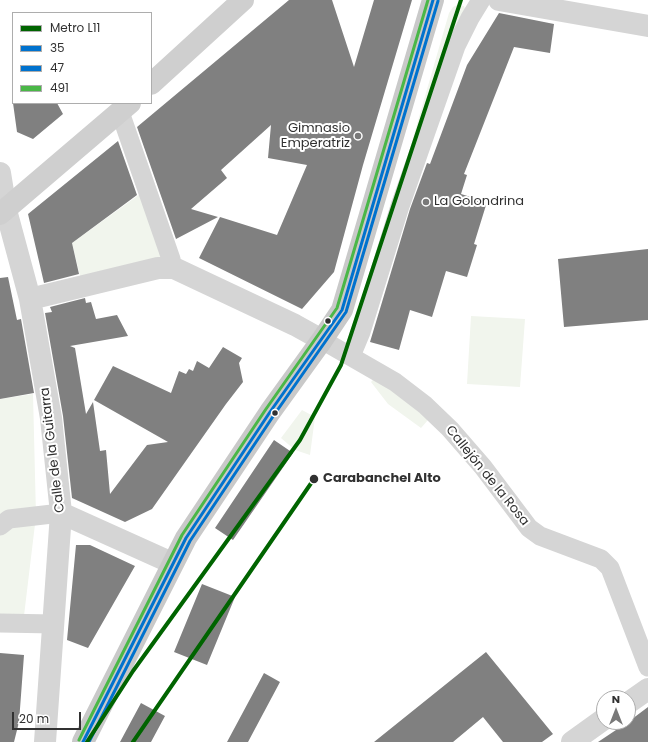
<!DOCTYPE html>
<meta charset="utf-8">
<style>
body{margin:0}
#map{position:relative;width:648px;height:742px;overflow:hidden;background:#fff;font-family:Poppins,sans-serif}
canvas{display:block}
.legend{position:absolute;left:12px;top:12px;width:140px;height:92px;box-sizing:border-box;background:#fff;border:1px solid #adadad;margin:0;padding:5px 7px;list-style:none;font-size:12px;color:#313131}
.legend li{display:flex;align-items:center;gap:8px;height:20px}
.legend b{width:20px;border:1px solid #adadad}
.north{position:absolute;left:596px;top:690px;width:40px;height:40px;box-sizing:border-box;background:#fff;border:1px solid #adadad;border-radius:50%;rotate:0deg;font-size:11px;font-weight:700;line-height:16px;text-align:center;color:#313131}
.north::after{content:'';display:block;margin:auto;width:14px;height:18px;background:#797979;clip-path:polygon(50% 0,100% 100%,50% 72%,0 100%)}
.scale{position:absolute;left:12px;top:712px;width:69px;height:18px;box-sizing:border-box;border:2px solid #313131;border-top:0;padding-left:5px;font-size:12px;line-height:14px;white-space:nowrap;color:#313131;-webkit-text-stroke:3px #fff;paint-order:stroke}
</style>
<div id="map">
<canvas width="648" height="742"></canvas>
<ul class="legend">
<li><b style="height:5px;background:#006400"></b>Metro L11</li>
<li><b style="height:5px;background:#0072ce"></b>35</li>
<li><b style="height:5px;background:#0072ce"></b>47</li>
<li><b style="height:5px;background:#4ab747"></b>491</li>
</ul>
<div class="north">N</div>
<div class="scale">20 m</div>
</div>
<script>
const ctx = document.querySelector('canvas').getContext('2d');
ctx.lineJoin = 'round';
function fillPath(path, color) { ctx.fillStyle = color; ctx.fill(path, 'evenodd'); }
function stroke(path, color, width, dash) { ctx.strokeStyle = color; ctx.lineWidth = width; ctx.lineCap = dash ? 'butt' : 'round'; ctx.setLineDash(dash || []); ctx.stroke(path); }
function write(font, color, halo, rows, align = 'center') {
  ctx.font = font + ' Poppins,sans-serif'; ctx.lineWidth = 4; ctx.setLineDash([]); ctx.textBaseline = 'middle'; ctx.strokeStyle = halo; ctx.fillStyle = color; for (const [text, x, y, turn = 0] of rows) {
    ctx.save(); ctx.translate(x, y); ctx.rotate((+turn || 0) * Math.PI / 180); ctx.textAlign = isNaN(turn) ? turn : align; if (halo) ctx.strokeText(text, 0, 0); ctx.fillText(text, 0, 0); ctx.restore();
  }
}
const green = new Path2D(`
 M457,5L464,6L465,9L398,190L449,13L453,7Z
 M147,189L171,259L81,280L72,243Z
 M471,316L525,319L520,387L467,384Z
 M378,374L428,420L421,428L388,404L371,382Z
 M33,394L36,516L23,624L0,623V399Z
 M302,410L315,417L310,455L295,450L281,438Z`);
const building = new Path2D(`
 M289,0H332L354,67L374,0H412L363,165L334,272L302,309L199,258L220,217L277,235L307,165L268,158L271,125L221,170L227,178L191,209L218,217L176,239L137,127Z
 M499,13L554,24L550,53L514,47L464,174L467,175L461,194L487,202L474,244L477,245L467,277L446,271L432,317L410,310L399,350L370,342L410,209L427,163L430,164L467,65Z
 M13,103H57L63,114L33,139L17,132Z
 M118,141L137,195L72,243L79,274L44,283L28,214Z
 M648,249V320L564,327L558,259Z
 M8,277L17,320L21,319L34,393L0,399V278Z
 M85,298L86,303L91,302L96,319L117,315L128,336L70,346L75,348L86,414L93,402L100,451L106,450L110,494L147,445L168,442L94,400L113,366L171,393L179,371L186,374L189,369L193,371L197,361L209,368L223,347L242,358L239,363L243,382L226,404L152,509L125,522L72,498L63,416L45,313L52,312L50,307Z
 M274,440L293,453L233,540L215,528Z
 M76,545H90L135,566L88,648L67,640Z
 M202,584L235,597L207,665L174,652Z
 M486,652L553,734L542,742H503L483,717L453,742H374Z
 M0,653L24,655L19,722L14,742H0Z
 M264,673L280,682L248,742H227Z
 M141,703L165,716L151,742H120Z
 M648,707V742H598L628,722Z`);
const pedestrian = new Path2D(`
 M120,112L171,259
 M322,340L395,382L425,405L450,429L483,467L529,528L540,536L601,559L610,568L648,667
 M351,356L361,332L400,206L456,46L470,18L481,0
 M0,526L9,519L61,513
 M0,623L54,624`);
const minor = new Path2D(`
 M499,0L648,26
 M0,173L6,210L30,299L51,418L61,513L45,742
 M30,299L158,268H174L295,325L322,340
 M61,513L172,563
 M628,703L648,689
 M572,742L604,719`);
const secondary = new Path2D(`
 M151,84L243,0
 M0,214L130,103`);
const primary = new Path2D(`
 M83,742L186,538L270,412L322,340L342,310L433,0`);
const bus1 = new Path2D(`
 M83,742L186,538L270,412L342,310L433,0`);
const bus2 = new Path2D(`
 M89,742L190,541L274,415L346,312L438,1`);
const bus3 = new Path2D(`
 M79,740L182,535L266,409L337,308L428,0`);
const metro1 = new Path2D(`
 M87,742L133,671L300,440L341,365L461,0
 M133,742L314,479`);
const markers = [
 [358,136,4,"#797979"],
 [426,202,4,"#797979"],
 [328,321,3.5,"#313131"],
 [275,413,3.5,"#313131"],
 [314,479,5,"#313131"]
];
const poiNames = [
 ["Gimnasio",350,129],
 ["Emperatriz",350,144],
 ["La Golondrina",434,202,"left"]
];
const streetNames = [
 ["Calle de la Guitarra",53,450,-97],
 ["Callejón de la Rosa",487,476,51]
];
const stopNames = [
 ["Carabanchel Alto",323,479]
];
fillPath(green, '#f1f5ed');
fillPath(building, '#808080');
stroke(pedestrian, '#d5d5d5', 19);
stroke(minor, '#d5d5d5', 22);
stroke(secondary, '#cfcfcf', 22);
stroke(primary, '#c9c9c9', 22);
stroke(bus1, '#0072ce', 3);
stroke(bus2, '#0072ce', 3);
stroke(bus3, '#4ab747', 3);
stroke(metro1, '#006400', 4);
for (const [x, y, r, color] of markers) { const dot = new Path2D(); dot.arc(x, y, r, 0, 2 * Math.PI); ctx.fillStyle = color; ctx.fill(dot); stroke(dot, '#fff', 1.5); }
write('13px', '#313131', '#fff', poiNames, 'right');
write('13px', '#313131', '#fff', streetNames);
write('bold 13px', '#313131', '#fff', stopNames, 'left');
</script>
